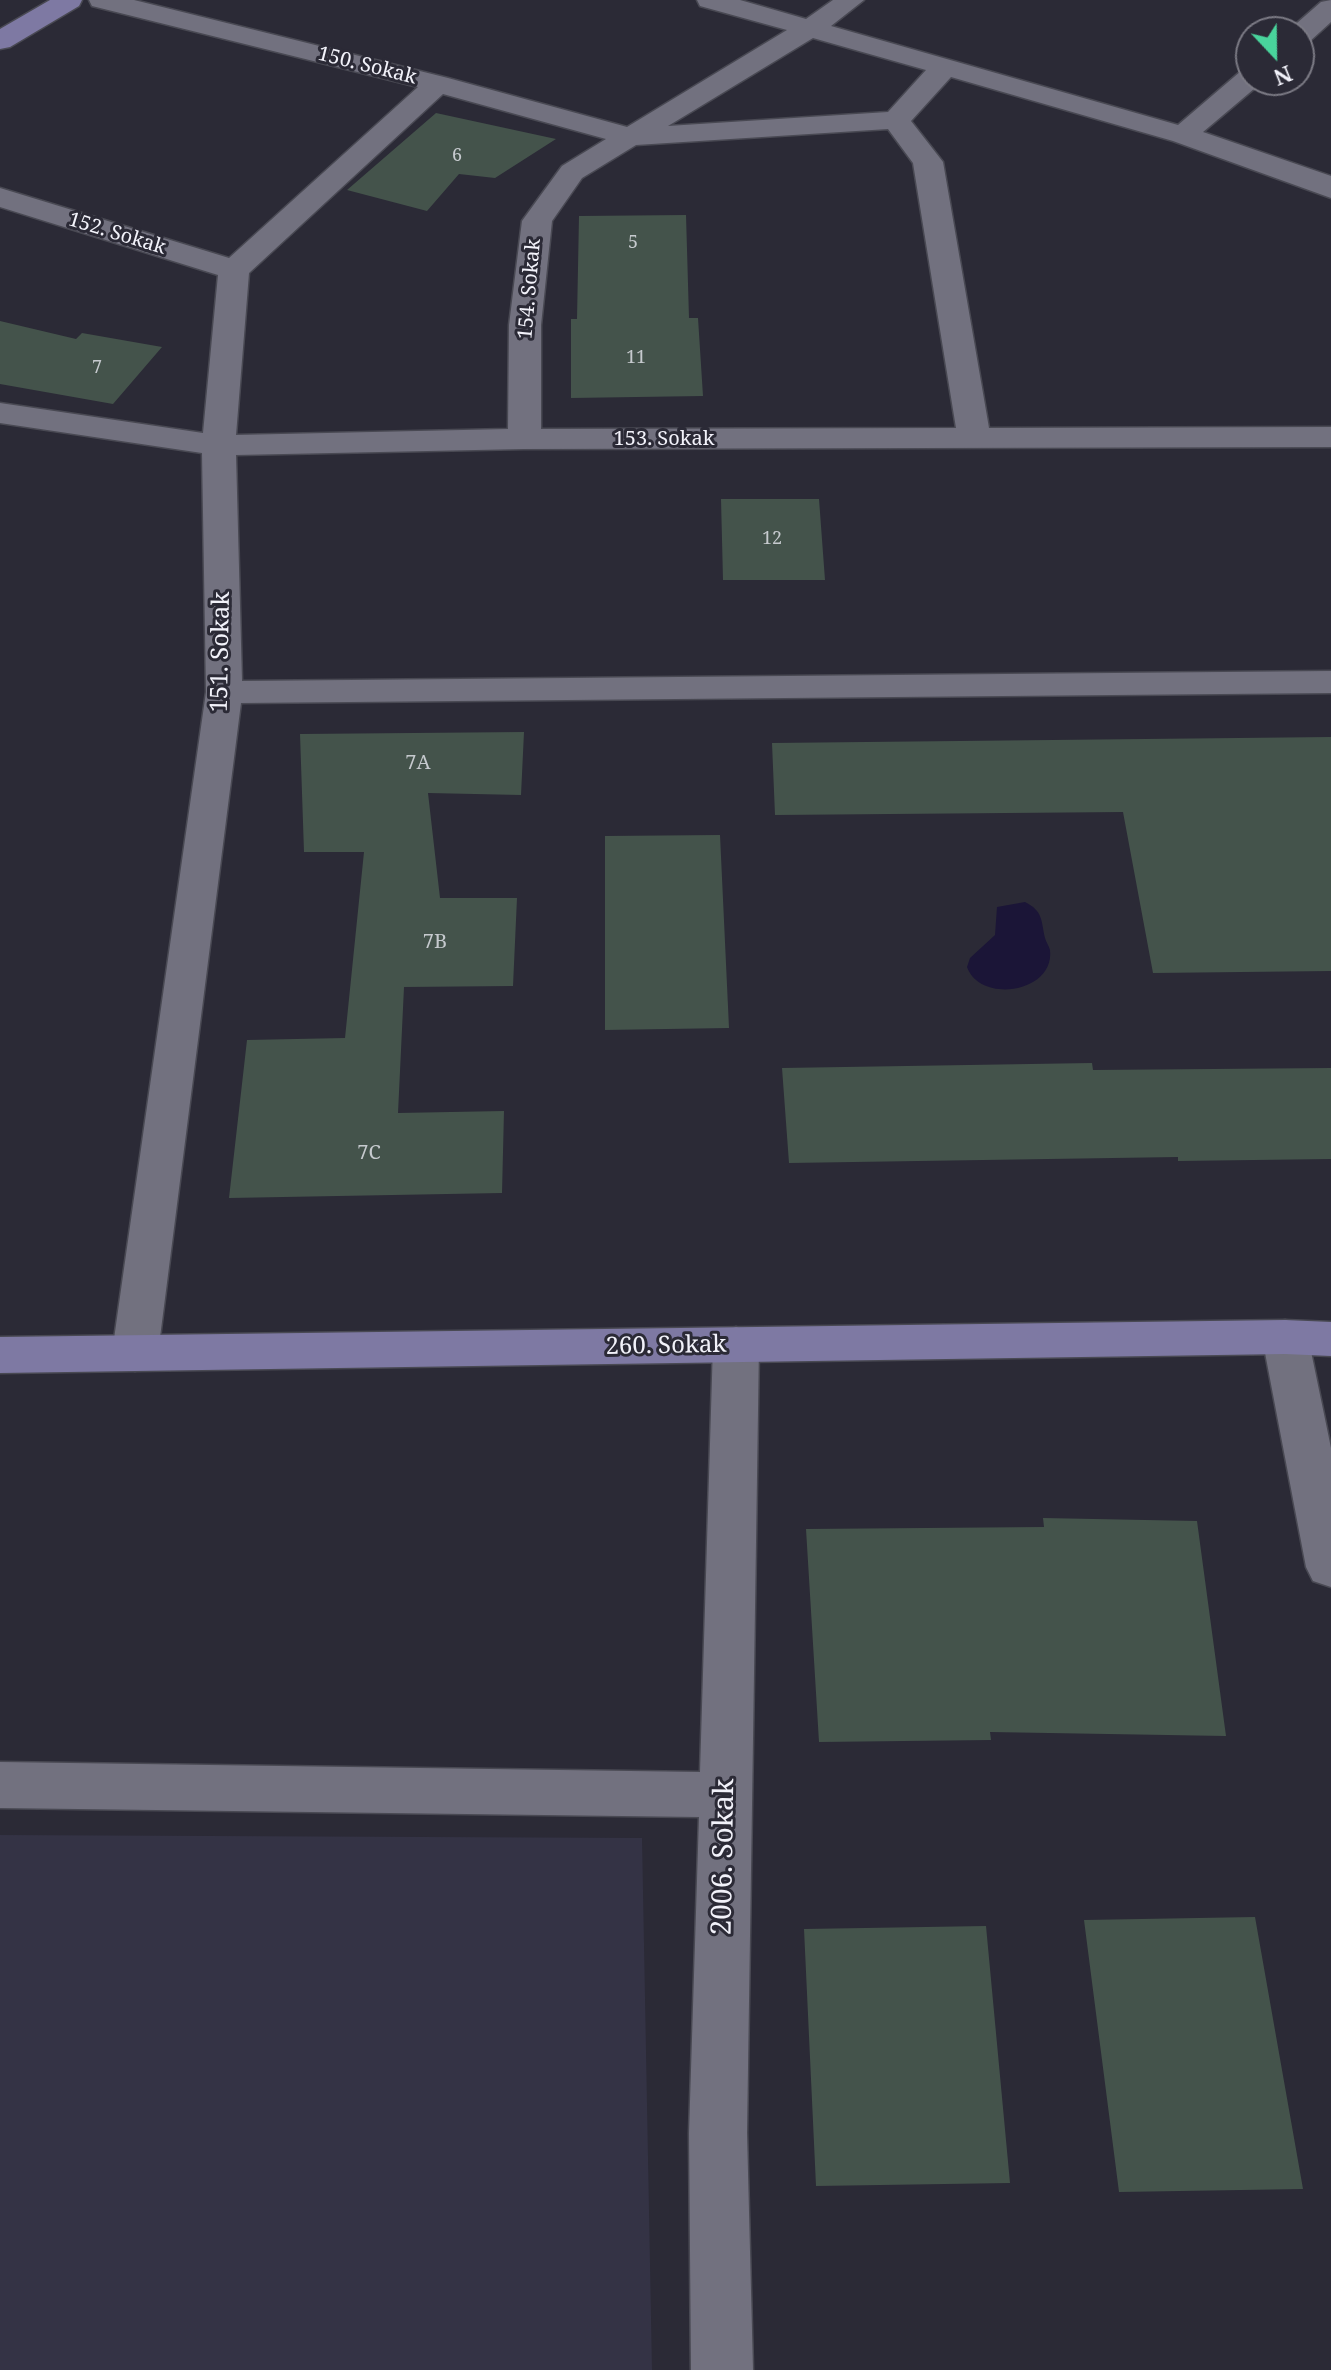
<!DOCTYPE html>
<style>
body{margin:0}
#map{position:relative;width:1331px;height:2370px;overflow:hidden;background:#2b2a36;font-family:"Noto Serif",serif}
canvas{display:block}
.north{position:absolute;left:1235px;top:16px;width:80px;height:80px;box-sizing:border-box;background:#2b2a36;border:2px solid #7b7a84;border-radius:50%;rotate:158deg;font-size:22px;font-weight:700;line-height:32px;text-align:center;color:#f2f2fa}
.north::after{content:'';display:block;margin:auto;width:28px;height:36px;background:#49d49c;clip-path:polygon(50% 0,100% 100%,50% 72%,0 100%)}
</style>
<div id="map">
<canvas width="1331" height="2370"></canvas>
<div class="north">N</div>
</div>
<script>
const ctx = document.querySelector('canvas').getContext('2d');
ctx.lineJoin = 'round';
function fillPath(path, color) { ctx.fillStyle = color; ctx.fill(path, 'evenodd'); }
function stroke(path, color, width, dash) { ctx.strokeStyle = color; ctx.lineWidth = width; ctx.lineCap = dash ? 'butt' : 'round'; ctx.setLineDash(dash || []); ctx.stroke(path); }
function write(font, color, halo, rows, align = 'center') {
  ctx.font = font + ' "Noto Serif",serif'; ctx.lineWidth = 6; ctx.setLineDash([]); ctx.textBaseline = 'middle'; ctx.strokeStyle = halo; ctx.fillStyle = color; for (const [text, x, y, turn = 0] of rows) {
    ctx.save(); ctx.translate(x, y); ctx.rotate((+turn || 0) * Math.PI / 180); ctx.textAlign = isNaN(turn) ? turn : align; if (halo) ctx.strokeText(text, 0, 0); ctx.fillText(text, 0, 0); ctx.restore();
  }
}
const built = new Path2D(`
 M0,1835L642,1838L652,2370H0Z`);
const water = new Path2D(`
 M1025,902C1043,911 1041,920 1045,938C1046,942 1049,946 1050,950C1055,993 980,1004 967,967L970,958L995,935L997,907Z`);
const building = new Path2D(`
 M436,113L556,139L495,178L459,174L427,211L347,190Z
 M686,215L689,318H698L703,396L571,398V319H577L579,216Z
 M0,321L76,339L82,333L162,347L113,404L0,384Z
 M721,499H819L825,580H723Z
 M524,732L521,795L428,793L440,898H517L513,986L404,987L398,1113L504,1111L502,1193L229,1198L247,1040L345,1038L364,852H304L300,734Z
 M1331,737V971L1153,973L1123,812L775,815L772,743Z
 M720,835L729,1028L605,1030V836Z
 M1092,1063L1093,1070L1331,1068V1159L1178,1161V1157L789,1163L782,1068Z
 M1043,1518L1197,1521L1226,1736L990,1732L991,1740L819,1742L806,1529L1044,1527Z
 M1255,1917L1303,2189L1119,2192L1084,1920Z
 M986,1926L1010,2183L816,2186L804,1929Z`);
const street = new Path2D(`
 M89,0H134L448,78L627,127L787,30L700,6L697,0H740L806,19L833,0H864L831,26L1178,125L1241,71L1251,69V80H1263L1261,83L1203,132L1331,176V198L1173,141L951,77L911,121L943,162L989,428L1331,427V447L524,449L236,455L242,681L1331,671V693L241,703L158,1353L151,1365L135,1371L119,1365L112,1353L206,692L202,453L0,423V403L203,433L218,275L0,207V188L229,258L418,87L92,6ZM813,38L926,70L888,112L668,126ZM443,94L606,139L562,166L522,221L509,325L508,429L236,435L249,273ZM888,129L913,163L956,428L541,429V325L552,221L582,178L636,145Z
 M1331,0V22L1309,42L1299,44V32L1289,30L1321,2Z
 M1285,1320L1301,1325L1308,1337L1331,1448V1587L1313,1581L1306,1567L1262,1337L1269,1325Z
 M736,1327L752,1333L759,1345L747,2133L753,2370H691L689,2133L699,1817L0,1808V1762L700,1772L713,1345L720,1333Z`);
const secondary = new Path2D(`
 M50,0H82L79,6L10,47L0,49V29Z
 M1285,1320L1331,1322V1356L1285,1354L0,1373V1337Z`);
const farNumbernames = [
 ["6",457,156],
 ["5",633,243],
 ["11",636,358],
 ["7",97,368],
 ["12",772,539]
];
const farStreetnames = [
 ["150. Sokak",367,66,14],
 ["152. Sokak",117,234,17],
 ["154. Sokak",530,289,-85],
 ["153. Sokak",664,439]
];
const numberNames = [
 ["7A",418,763],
 ["7B",435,942],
 ["7C",369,1153]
];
const streetNames = [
 ["151. Sokak",221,652,-89],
 ["260. Sokak",666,1346,-1]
];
const nearStreetnames = [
 ["2006. Sokak",724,1857,-89]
];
fillPath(built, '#343345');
fillPath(water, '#1b1537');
fillPath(building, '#44534b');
stroke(street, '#494953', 3);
stroke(secondary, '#494953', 3);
fillPath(street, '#72717f');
fillPath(secondary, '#7e79a3');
write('18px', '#c6cace', null, farNumbernames);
write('20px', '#f2f2fa', '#2b2a36', farStreetnames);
write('20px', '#c6cace', null, numberNames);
write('24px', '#f2f2fa', '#2b2a36', streetNames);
write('28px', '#f2f2fa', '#2b2a36', nearStreetnames);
</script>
